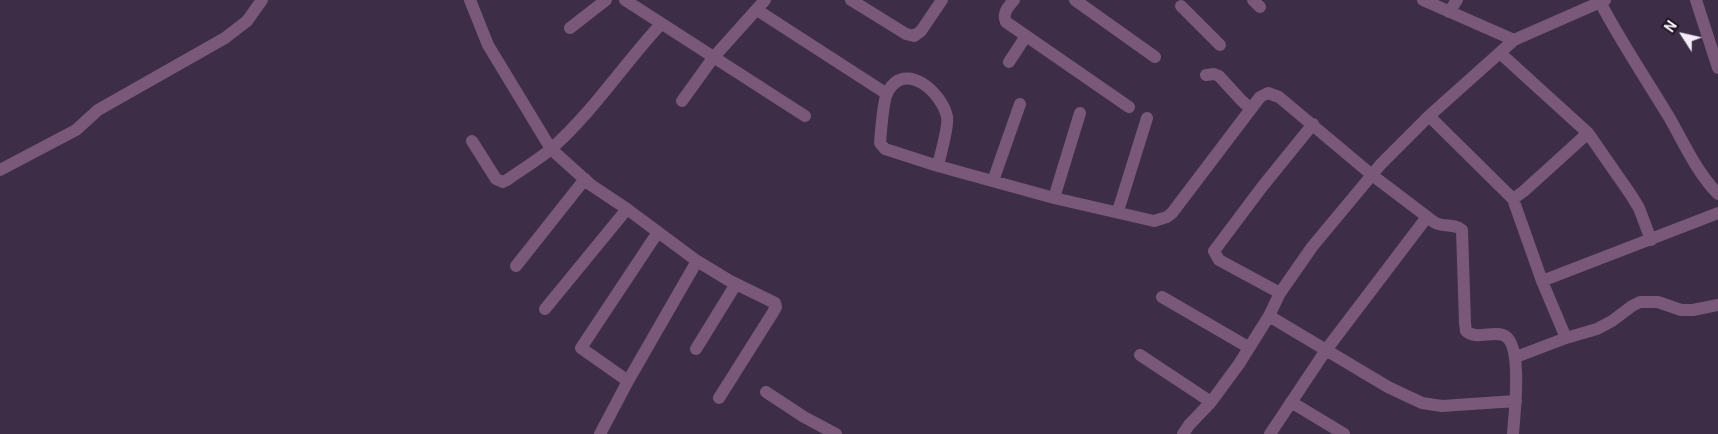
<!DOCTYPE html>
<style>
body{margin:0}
#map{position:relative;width:1718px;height:434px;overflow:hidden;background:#3d2d46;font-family:Roboto,sans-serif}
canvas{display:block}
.north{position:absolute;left:1658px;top:10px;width:50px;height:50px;-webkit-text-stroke:4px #201924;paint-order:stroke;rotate:305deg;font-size:14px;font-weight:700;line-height:20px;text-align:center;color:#f5ecfc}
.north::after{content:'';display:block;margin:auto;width:18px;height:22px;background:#f5ecfc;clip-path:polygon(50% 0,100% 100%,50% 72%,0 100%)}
</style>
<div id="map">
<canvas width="1718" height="434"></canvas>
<div class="north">N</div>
</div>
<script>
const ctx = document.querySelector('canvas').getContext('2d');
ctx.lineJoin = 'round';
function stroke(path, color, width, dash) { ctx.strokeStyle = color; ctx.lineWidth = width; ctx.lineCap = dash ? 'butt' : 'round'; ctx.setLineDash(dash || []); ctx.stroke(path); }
const street = new Path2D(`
 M470,0L488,45L551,149L591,185L627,209L697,261L730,281L775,303L776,307L772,314L719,398
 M625,0L805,116
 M851,0L906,34L914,36L921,31L942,0
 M1014,0C1008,7 1002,13 1006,22L1129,107
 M1075,0L1155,57
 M1253,0L1260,7
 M1423,0L1514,40
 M1696,0L1718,68
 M1600,2C1621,42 1646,79 1669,117C1684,143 1697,173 1718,194
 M1181,6L1220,45
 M757,10L887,94
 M1449,12L1457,0
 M570,28L606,0
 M1500,53L1588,133L1631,195L1639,208L1651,240
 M1009,62L1026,36
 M1206,75L1214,74L1219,76L1242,101L1250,108
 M682,101L713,58L765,0
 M1429,116L1513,199L1524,191L1588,133
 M472,141L496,179L503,182L507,180C521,170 538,160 551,149C593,112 623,65 661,24
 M938,166C940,155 949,127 947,117C943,94 905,58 887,93C883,102 881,131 880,143L885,149L938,166L1054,198L1154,221L1167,217L1172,213L1260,97L1268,93L1279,97L1372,175L1434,222C1443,228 1455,223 1462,230L1465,323L1466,331C1476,340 1491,331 1503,335C1524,342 1514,416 1513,434
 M0,170L76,130L98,110L225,38L247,21L262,0
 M993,181L1020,104
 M1054,198L1080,113
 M1513,199L1542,281L1566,338
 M1118,211L1147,118
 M516,266L585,179
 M1542,281L1718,213
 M1280,293L1219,260L1214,251L1262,187L1313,124
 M1162,297L1248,347
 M545,309L627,209
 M1269,316L1388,387L1422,403L1442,406L1516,401
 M696,349L736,284
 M1140,355L1211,402
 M1516,357L1566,338L1597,329L1612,321L1632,306L1640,302H1658L1681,310H1693L1718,305
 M628,381L581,348L658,232
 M766,392L804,417L836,434
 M1291,402L1344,434
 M600,434L628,381L697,261
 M1183,434L1189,425L1211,402L1239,364L1269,316L1280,293L1312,247L1381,164L1429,116L1514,40L1605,0
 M1270,434L1326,350L1427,217`);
stroke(street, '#7a5879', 12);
</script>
